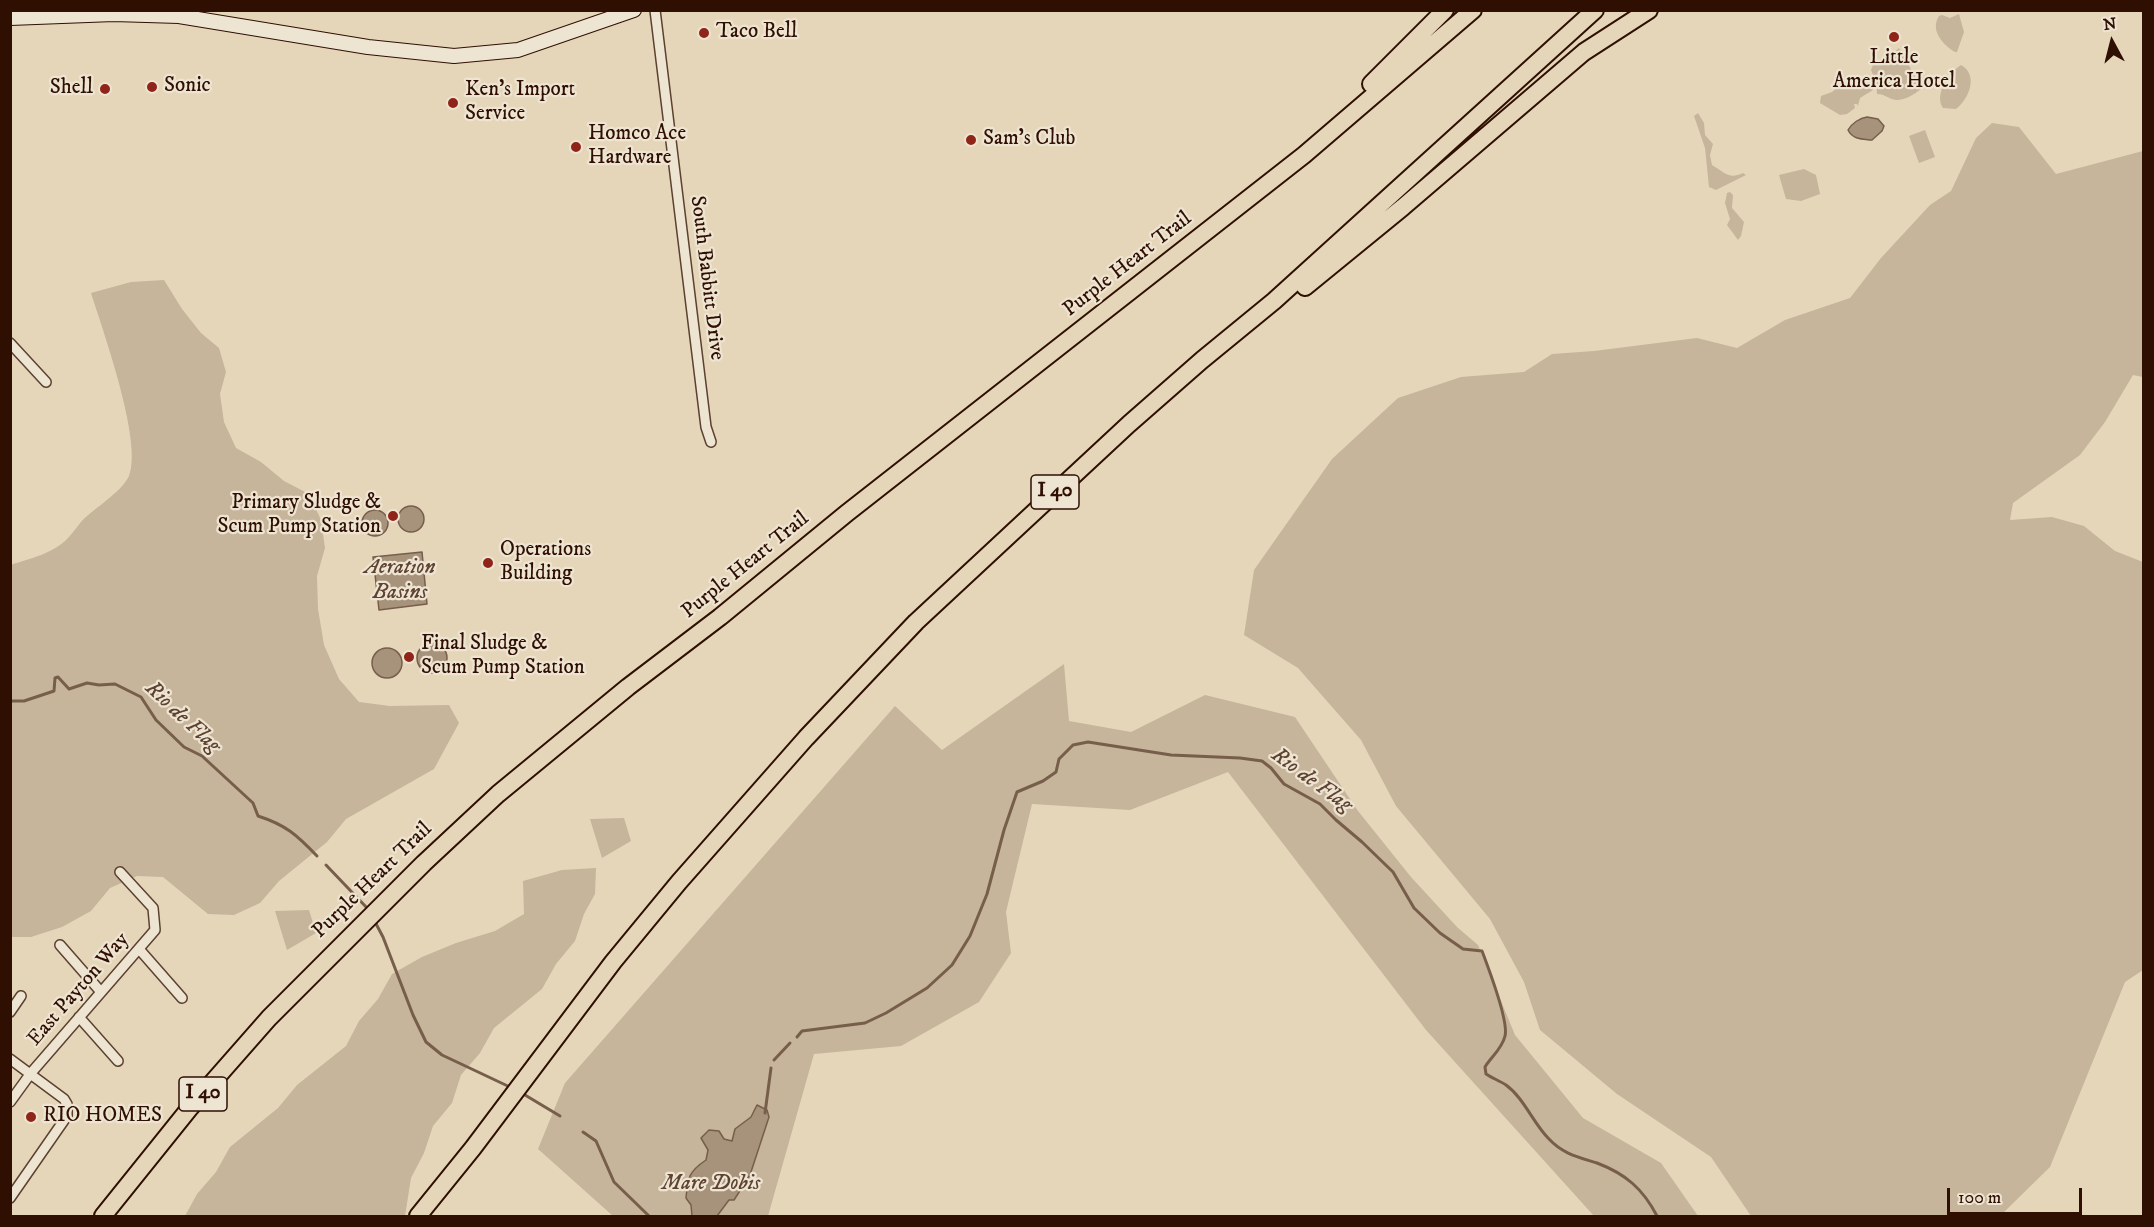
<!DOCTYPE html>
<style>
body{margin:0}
#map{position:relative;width:2154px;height:1227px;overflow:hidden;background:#e5d6ba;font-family:"IM FELL DW Pica",serif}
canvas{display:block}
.frame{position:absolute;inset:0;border:12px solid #2f0f02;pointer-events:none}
.north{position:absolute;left:2082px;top:12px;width:60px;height:60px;-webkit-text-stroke:4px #eee4d2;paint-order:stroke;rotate:353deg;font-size:16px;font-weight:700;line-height:24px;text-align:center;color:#2f0f02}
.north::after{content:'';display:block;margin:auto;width:21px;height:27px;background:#2f0f02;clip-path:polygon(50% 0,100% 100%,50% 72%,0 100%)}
.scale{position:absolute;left:1947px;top:1188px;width:135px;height:27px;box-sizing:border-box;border:3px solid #2f0f02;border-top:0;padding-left:8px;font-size:18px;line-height:21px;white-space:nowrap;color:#2f0f02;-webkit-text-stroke:4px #eee4d2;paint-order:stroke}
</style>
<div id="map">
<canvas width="2154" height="1227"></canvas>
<div class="frame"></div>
<div class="north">N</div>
<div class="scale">100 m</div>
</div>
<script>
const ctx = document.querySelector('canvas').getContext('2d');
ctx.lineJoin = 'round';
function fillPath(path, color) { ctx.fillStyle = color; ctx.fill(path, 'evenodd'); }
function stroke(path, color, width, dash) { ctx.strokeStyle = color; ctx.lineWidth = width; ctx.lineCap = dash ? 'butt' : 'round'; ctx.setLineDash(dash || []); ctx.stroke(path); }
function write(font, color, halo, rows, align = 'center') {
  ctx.font = font + ' "IM FELL DW Pica",serif'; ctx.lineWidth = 4.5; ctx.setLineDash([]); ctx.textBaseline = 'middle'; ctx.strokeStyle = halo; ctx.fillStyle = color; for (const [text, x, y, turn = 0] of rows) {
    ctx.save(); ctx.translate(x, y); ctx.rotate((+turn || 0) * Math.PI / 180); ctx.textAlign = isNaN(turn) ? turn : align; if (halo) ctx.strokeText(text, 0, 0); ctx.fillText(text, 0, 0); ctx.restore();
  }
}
const green = new Path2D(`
 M1959,14L1964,32L1957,52H1955C1942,44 1930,30 1939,16L1942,15L1950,18Z
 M1899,48L1916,78L1933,76L1936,78C1925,85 1910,101 1896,100C1889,99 1885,94 1877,94L1876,82L1871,70L1874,62L1890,56Z
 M1961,65C1979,75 1969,99 1956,109L1943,108C1934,95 1948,73 1961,65Z
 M1870,76L1873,90L1860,98L1858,106L1857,104H1854L1855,108L1847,114L1840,115L1820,103L1821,96L1832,92L1842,83Z
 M1698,113L1704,123L1705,135L1713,144L1710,155L1712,165C1724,172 1729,180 1743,173L1746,175L1716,190L1709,187L1705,148L1694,116Z
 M1992,123L2019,127L2056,174L2143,151V377L2133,375L2105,422L2080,455L2013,503L2010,520L2052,517L2084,526L2115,551L2143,562V970L2125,982L2050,1167L2000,1216H1751L1711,1157L1617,1094L1540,1030L1524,982L1490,919L1396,806L1361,740L1298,668L1244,635L1254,570L1332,459L1398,398L1461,377L1524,372L1552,354L1594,351L1697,338L1737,348L1785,320L1850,298L1881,258L1930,205L1951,191L1976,138Z
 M1925,130L1935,157L1919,163L1909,136Z
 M1804,169L1816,175L1820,194L1801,201L1786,199L1779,175Z
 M1730,192L1733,195L1732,208L1744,222L1741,236L1738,240L1727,225L1730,219L1725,203L1727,193Z
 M164,280L182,309L201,333L219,348L226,372L220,394L224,422L236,448L261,462L284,481L309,494L321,520L325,548L317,576L318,609L324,645L339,679L359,702L390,706L449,705L459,723L434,769L346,819L327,842L279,881L260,903L234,915L208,914L163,877L137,876L110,888L91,911L62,927L31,937H11L10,565C30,559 54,553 68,538C75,531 79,523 86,517C98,506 122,491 129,476C143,442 103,331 91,293L131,282Z
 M1064,664L1069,721L1131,732L1205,695L1295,717L1358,811L1411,877L1457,927L1478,945L1515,1035L1583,1118L1661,1163L1698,1216H1594L1426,1030L1228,772L1130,810L1032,804L1006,912L1011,953L979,1002L901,1046L814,1054L768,1216H613L538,1149L565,1083L895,706L942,750Z
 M624,818L631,841L602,858L590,819Z
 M596,868L595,894L584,914L575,941L556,964L542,989L494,1028L480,1053L461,1075L452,1103L433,1126L424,1153L411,1178L405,1216H185L197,1194L216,1172L230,1147L278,1108L297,1085L346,1046L359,1021L378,999L392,974L422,957L456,943L495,931L524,914L523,881L562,870Z
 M309,910L316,933L287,950L275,911Z`);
const water = new Path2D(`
 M1867,117L1878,119L1884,126L1882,131L1872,140C1862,139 1853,140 1848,130C1852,123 1860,118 1867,117Z
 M398 519a13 13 0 1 1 26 0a13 13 0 1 1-26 0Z
 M362 523a13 13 0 1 1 26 0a13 13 0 1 1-26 0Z
 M422,552L427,604L379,610L373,557Z
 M417 658a15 15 0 1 1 30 0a15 15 0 1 1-30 0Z
 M372 663a15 15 0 1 1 30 0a15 15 0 1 1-30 0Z
 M757,1105L767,1110L769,1117L750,1175L734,1200H729L717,1216H692L691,1205L686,1198C688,1178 688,1172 706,1160L708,1150L701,1138L709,1130L719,1131L724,1139L732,1141L735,1129L751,1117Z`);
const stream = new Path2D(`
 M10,701H24L54,691L55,678L58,677L69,689L87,683L99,685L115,684L141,697L156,720L184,747L202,756L253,803L258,816C286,825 297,835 317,856
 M326,865L368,909
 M374,920L383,937L413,1015L426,1042L442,1055L512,1088
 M797,1037L802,1031L865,1023L886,1013L927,988L952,965L970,936L987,894L1004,830L1017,792L1043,781L1056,772L1059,759L1073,745L1088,742L1171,755L1240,758L1262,761L1271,768L1284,784L1320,804L1336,820L1362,842L1393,872L1414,908L1440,933L1463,949L1482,951C1488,967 1509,1021 1505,1036C1502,1049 1491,1057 1485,1067L1486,1074C1492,1078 1500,1081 1506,1085C1524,1098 1533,1123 1549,1139C1563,1154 1578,1157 1597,1163C1626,1174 1643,1189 1657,1216
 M774,1060L790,1043
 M520,1092L560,1116
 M765,1113L771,1068
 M583,1132L596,1141L614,1182L649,1216`);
const street = new Path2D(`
 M655,10L706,427L711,442
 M10,343L46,382
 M60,945L101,992
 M139,949L182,998
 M10,1012L21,996
 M79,1017L118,1061
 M10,1059L64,1099L67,1104V1116L10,1198
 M10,1102L31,1073L155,930L153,908L120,872`);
const secondary = new Path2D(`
 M10,18L114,14L179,16L368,47L454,56L518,50L634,10`);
const highway = new Path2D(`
 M1371,84L1445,10
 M1305,287L1403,207L1584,52L1649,10
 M103,1216L189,1109L269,1018L424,863L498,794L628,687L720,617L847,513L1304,155L1473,10
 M418,1216L473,1148L613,962L679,882L806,738L916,622L1129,424L1202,360L1274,301L1595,10`);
const markers = [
 [704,33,6,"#8f2418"],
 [1894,37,6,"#8f2418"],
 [152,87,6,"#8f2418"],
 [105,89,6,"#8f2418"],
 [453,103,6,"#8f2418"],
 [971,140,6,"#8f2418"],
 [576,147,6,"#8f2418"],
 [393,516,6,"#8f2418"],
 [488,563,6,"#8f2418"],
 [409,657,6,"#8f2418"],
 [31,1117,6,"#8f2418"]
];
const shields = [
 [1055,492,48],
 [203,1094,48]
];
const shieldNames = [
 ["I 40",1055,492],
 ["I 40",203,1094]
];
const poiNames = [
 ["Taco Bell",716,33],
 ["Little",1894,59,"center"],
 ["America Hotel",1894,83,"center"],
 ["Sonic",164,87],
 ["Shell",93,89,"right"],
 ["Ken's Import",465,91],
 ["Service",465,115],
 ["Homco Ace",588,135],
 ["Hardware",588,159],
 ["Sam's Club",983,140],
 ["Primary Sludge &",381,504,"right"],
 ["Scum Pump Station",381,528,"right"],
 ["Operations",500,551],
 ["Building",500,575],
 ["Final Sludge &",421,645],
 ["Scum Pump Station",421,669],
 ["RIO HOMES",43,1117]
];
const streetNames = [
 ["Purple Heart Trail",1128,265,-38],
 ["South Babbitt Drive",706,278,83],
 ["Purple Heart Trail",746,566,-39],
 ["Purple Heart Trail",373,881,-44],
 ["East Payton Way",79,990,-49]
];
const waterNames = [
 ["Aeration",400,568],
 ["Basins",400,593],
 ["Rio de Flag",182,718,43],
 ["Rio de Flag",1311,781,36],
 ["Mare Dobis",711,1184]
];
fillPath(green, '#c6b49b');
fillPath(water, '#a7927b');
stroke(water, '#775e4b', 1.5);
stroke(stream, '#775e4b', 3);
stroke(street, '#5c4130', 12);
stroke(secondary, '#2f0f02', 16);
stroke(highway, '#2f0f02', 20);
stroke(street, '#eee4d2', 9);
stroke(secondary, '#eee4d2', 14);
stroke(highway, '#e5d6ba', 16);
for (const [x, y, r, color] of markers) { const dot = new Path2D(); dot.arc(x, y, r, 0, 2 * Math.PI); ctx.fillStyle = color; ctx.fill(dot); stroke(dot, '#eee4d2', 2); }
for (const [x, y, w] of shields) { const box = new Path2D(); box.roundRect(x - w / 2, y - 17, w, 34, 4.5); ctx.fillStyle = '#eee4d2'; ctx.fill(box); stroke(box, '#2f0f02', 1.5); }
write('bold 20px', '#2f0f02', null, shieldNames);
write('21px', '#2f0f02', '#eee4d2', poiNames, 'left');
write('21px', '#2f0f02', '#eee4d2', streetNames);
write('italic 22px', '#5f4332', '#eee4d2', waterNames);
</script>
